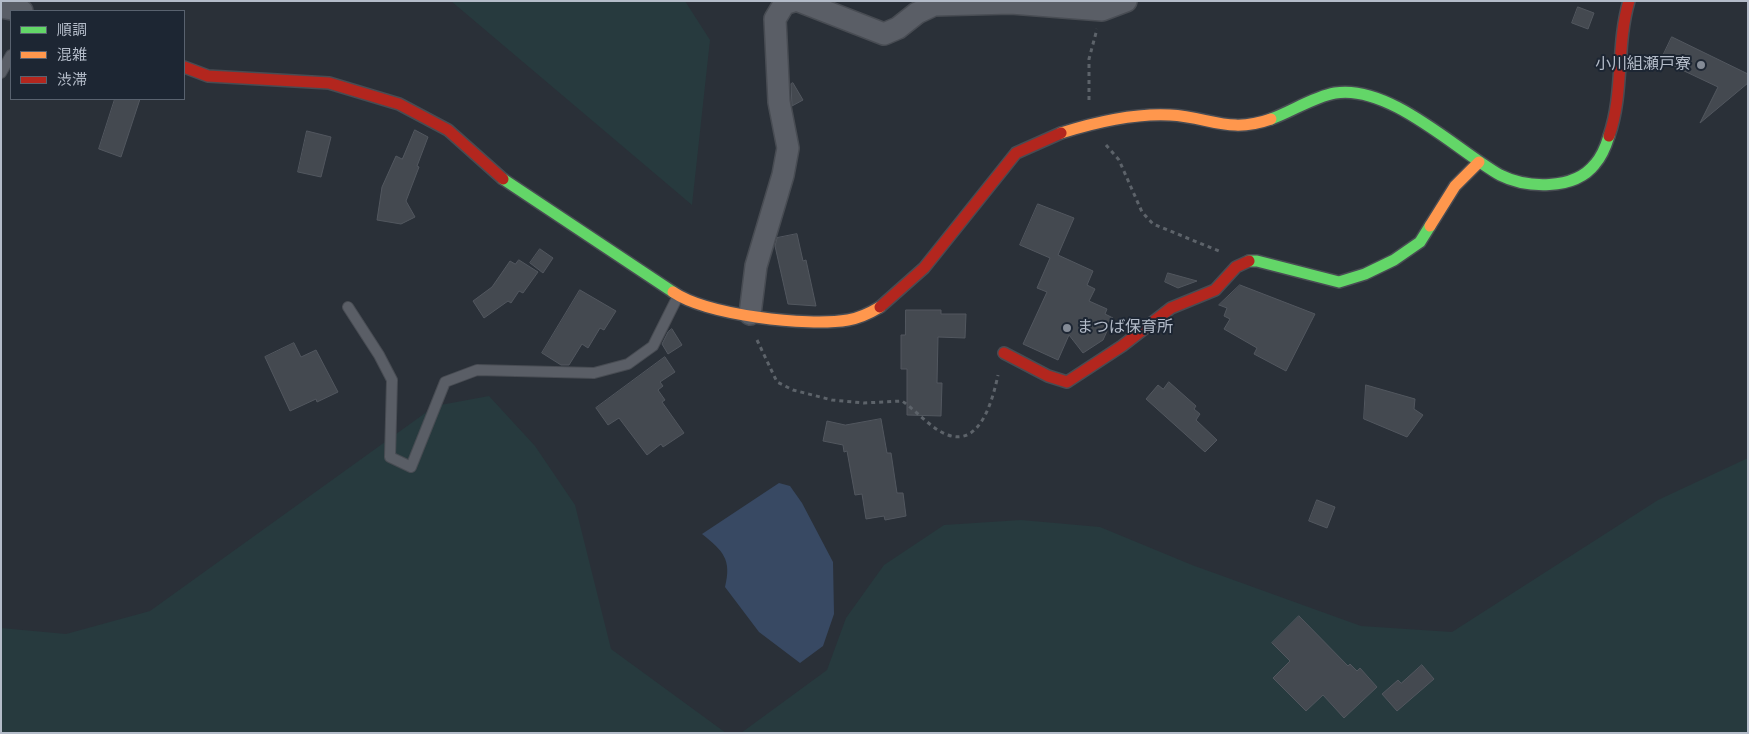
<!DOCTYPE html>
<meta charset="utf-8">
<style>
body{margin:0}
#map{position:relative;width:1749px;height:734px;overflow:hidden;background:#2a3038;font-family:Poppins,"Noto Sans JP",sans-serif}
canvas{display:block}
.frame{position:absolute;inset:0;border:2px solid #b4bcc9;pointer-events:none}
.legend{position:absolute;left:10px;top:10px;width:175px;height:90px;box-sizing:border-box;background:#1d2633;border:1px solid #59626f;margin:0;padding:6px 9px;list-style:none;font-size:15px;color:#b4bcc9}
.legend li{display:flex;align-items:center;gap:10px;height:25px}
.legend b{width:25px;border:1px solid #59626f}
</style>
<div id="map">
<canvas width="1749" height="734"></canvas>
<div class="frame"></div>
<ul class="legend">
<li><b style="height:6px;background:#63d668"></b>順調</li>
<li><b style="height:6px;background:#ff974d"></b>混雑</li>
<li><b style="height:6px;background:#b3261e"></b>渋滞</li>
</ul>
</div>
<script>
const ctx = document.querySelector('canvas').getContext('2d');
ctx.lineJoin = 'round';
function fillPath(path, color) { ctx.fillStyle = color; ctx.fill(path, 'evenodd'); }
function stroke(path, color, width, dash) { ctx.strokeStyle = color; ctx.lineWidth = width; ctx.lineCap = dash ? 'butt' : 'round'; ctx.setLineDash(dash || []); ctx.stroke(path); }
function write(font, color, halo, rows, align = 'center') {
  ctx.font = font + ' Poppins,"Noto Sans JP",sans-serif'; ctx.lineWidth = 4; ctx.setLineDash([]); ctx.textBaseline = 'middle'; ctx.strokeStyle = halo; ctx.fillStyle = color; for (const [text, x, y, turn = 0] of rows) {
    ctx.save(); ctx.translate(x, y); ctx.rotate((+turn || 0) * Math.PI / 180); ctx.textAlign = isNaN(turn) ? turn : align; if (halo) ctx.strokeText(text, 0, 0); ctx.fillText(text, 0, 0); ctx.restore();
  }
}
const green = new Path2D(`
 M451,1H685L710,40L692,205Z
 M489,396L535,446L575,505L611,649L726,733H1V628L66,634L150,611L435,406Z
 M1748,458V733H741L827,670L846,618L884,565L944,525L1021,520L1100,527L1192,565L1361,626L1452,632L1658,500Z`);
const water = new Path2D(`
 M779,483L790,486L802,503L833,562L834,614L823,646L800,663L759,632L725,587C732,559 723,551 702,534Z`);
const building = new Path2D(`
 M1578,7L1594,13L1588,29L1572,23Z
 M1672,37L1748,74V83L1700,123L1718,87L1661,60Z
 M793,83L803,100L792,106L791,84Z
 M115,99H140L121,157L99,149Z
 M415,130L428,137L417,166L419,167L406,201L415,217L401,224L377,220L382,187L396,156L402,159Z
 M307,131L331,137L321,177L298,172Z
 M1038,204L1074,218L1058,255L1093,271L1087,285L1095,289L1089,301L1107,309L1105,314L1113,318L1103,340L1083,353L1069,335L1058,360L1023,344L1047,292L1037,288L1050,258L1020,245Z
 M797,234L803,261L806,260L816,306L788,304L775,246L777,238Z
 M540,249L553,258L543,273L530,263Z
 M519,260L538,272L523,293L519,291L511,303L508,301L484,318L473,301L492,287L510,261L515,264Z
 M1168,273L1197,281L1178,288L1165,282Z
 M1240,285L1315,314L1286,371L1254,354L1257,348L1224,329L1230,319L1224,316L1227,308L1219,305Z
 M580,290L616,311L604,330L600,328L588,348L582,344L569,365H561L542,353Z
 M906,310H941V314H966L965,338L938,337L937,383H942L941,416L907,415V369H901V335H905Z
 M672,329L682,345L668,354L662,344L668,332Z
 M294,343L301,357L316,350L338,392L317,402L316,399L290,411L265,357Z
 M665,357L675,372L660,382L663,386L658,390L665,400L662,402L684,433L663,447L661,444L647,455L619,418L608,425L596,408Z
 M1169,382L1196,406L1194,409L1200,414L1196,420L1217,440L1205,452L1146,399L1158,385L1163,389Z
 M1366,385L1415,399L1414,409L1423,415L1407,437L1364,419Z
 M881,419L887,453H891L897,493H903L906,516L885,520L884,516L866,519L862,494L855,495L847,451L844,452L843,445L823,441L827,421L845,425Z
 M1317,500L1335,507L1327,528L1309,521Z
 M1299,616L1348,666L1350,664L1357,671L1360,668L1377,687L1344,718L1323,695L1306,711L1273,678L1290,661L1272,643Z
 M1422,665L1434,679L1397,711L1382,694L1398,680L1401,683Z`);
const path = new Path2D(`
 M1089,100V59L1097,29
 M1106,145L1119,160L1142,212L1153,224L1219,251
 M757,340L777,382L793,390L832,400L864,403L902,401C917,411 931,429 948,435C981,447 993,398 998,375`);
const lane = new Path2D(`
 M1,73L11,55
 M348,307L379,355L392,380L390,457L411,467L445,382L477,370L594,373L628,364L653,346L677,298`);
const street = new Path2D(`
 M799,1L884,34L898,28L917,13L934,5L1011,3L1102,10L1126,1
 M1,7L22,11
 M750,314L756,266L783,175L788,148L779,102L775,19L784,4L793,1`);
const fast = new Path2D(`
 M1271,119C1293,111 1313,97 1335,93C1389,84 1455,149 1500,175C1526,188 1574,191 1595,164C1602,156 1606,146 1609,136
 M503,179L673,292
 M1249,261H1257L1339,282L1365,274L1394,260L1420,242L1430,226`);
const slow = new Path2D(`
 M1061,133C1096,122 1133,113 1170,115C1210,117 1229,134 1271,119
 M1430,226L1455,186L1479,162
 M673,292C707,315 807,327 848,320C860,318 870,313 880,307`);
const jam = new Path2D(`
 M184,67L208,76L329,83L399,104L448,130L503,179
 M1609,136C1624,93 1616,45 1629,1
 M880,307L924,268L1016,153L1061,133
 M1004,353L1048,376L1067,382L1122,346L1171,308L1215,290L1236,267L1249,261`);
const markers = [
 [1701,65,5,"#848b96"],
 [1067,328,5,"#848b96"]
];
const poiNames = [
 ["小川組瀬戸寮",1691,65],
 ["まつば保育所",1077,328,"left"]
];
fillPath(green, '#273a3e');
fillPath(water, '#384963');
fillPath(building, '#444950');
stroke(building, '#52575f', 1);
stroke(lane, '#484c53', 12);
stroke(street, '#484c53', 24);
stroke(fast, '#484c53', 14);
stroke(slow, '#484c53', 14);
stroke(jam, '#484c53', 14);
stroke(path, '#5d636a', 3, [4, 4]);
stroke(lane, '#5a5e66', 10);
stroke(street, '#5a5e66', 21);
stroke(fast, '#63d668', 11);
stroke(slow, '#ff974d', 11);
stroke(jam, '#b3261e', 11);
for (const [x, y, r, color] of markers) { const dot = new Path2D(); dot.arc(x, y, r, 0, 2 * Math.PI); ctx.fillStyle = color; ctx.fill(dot); stroke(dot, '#1d2633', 2); }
write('16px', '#b4bcc9', '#1d2633', poiNames, 'right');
</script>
